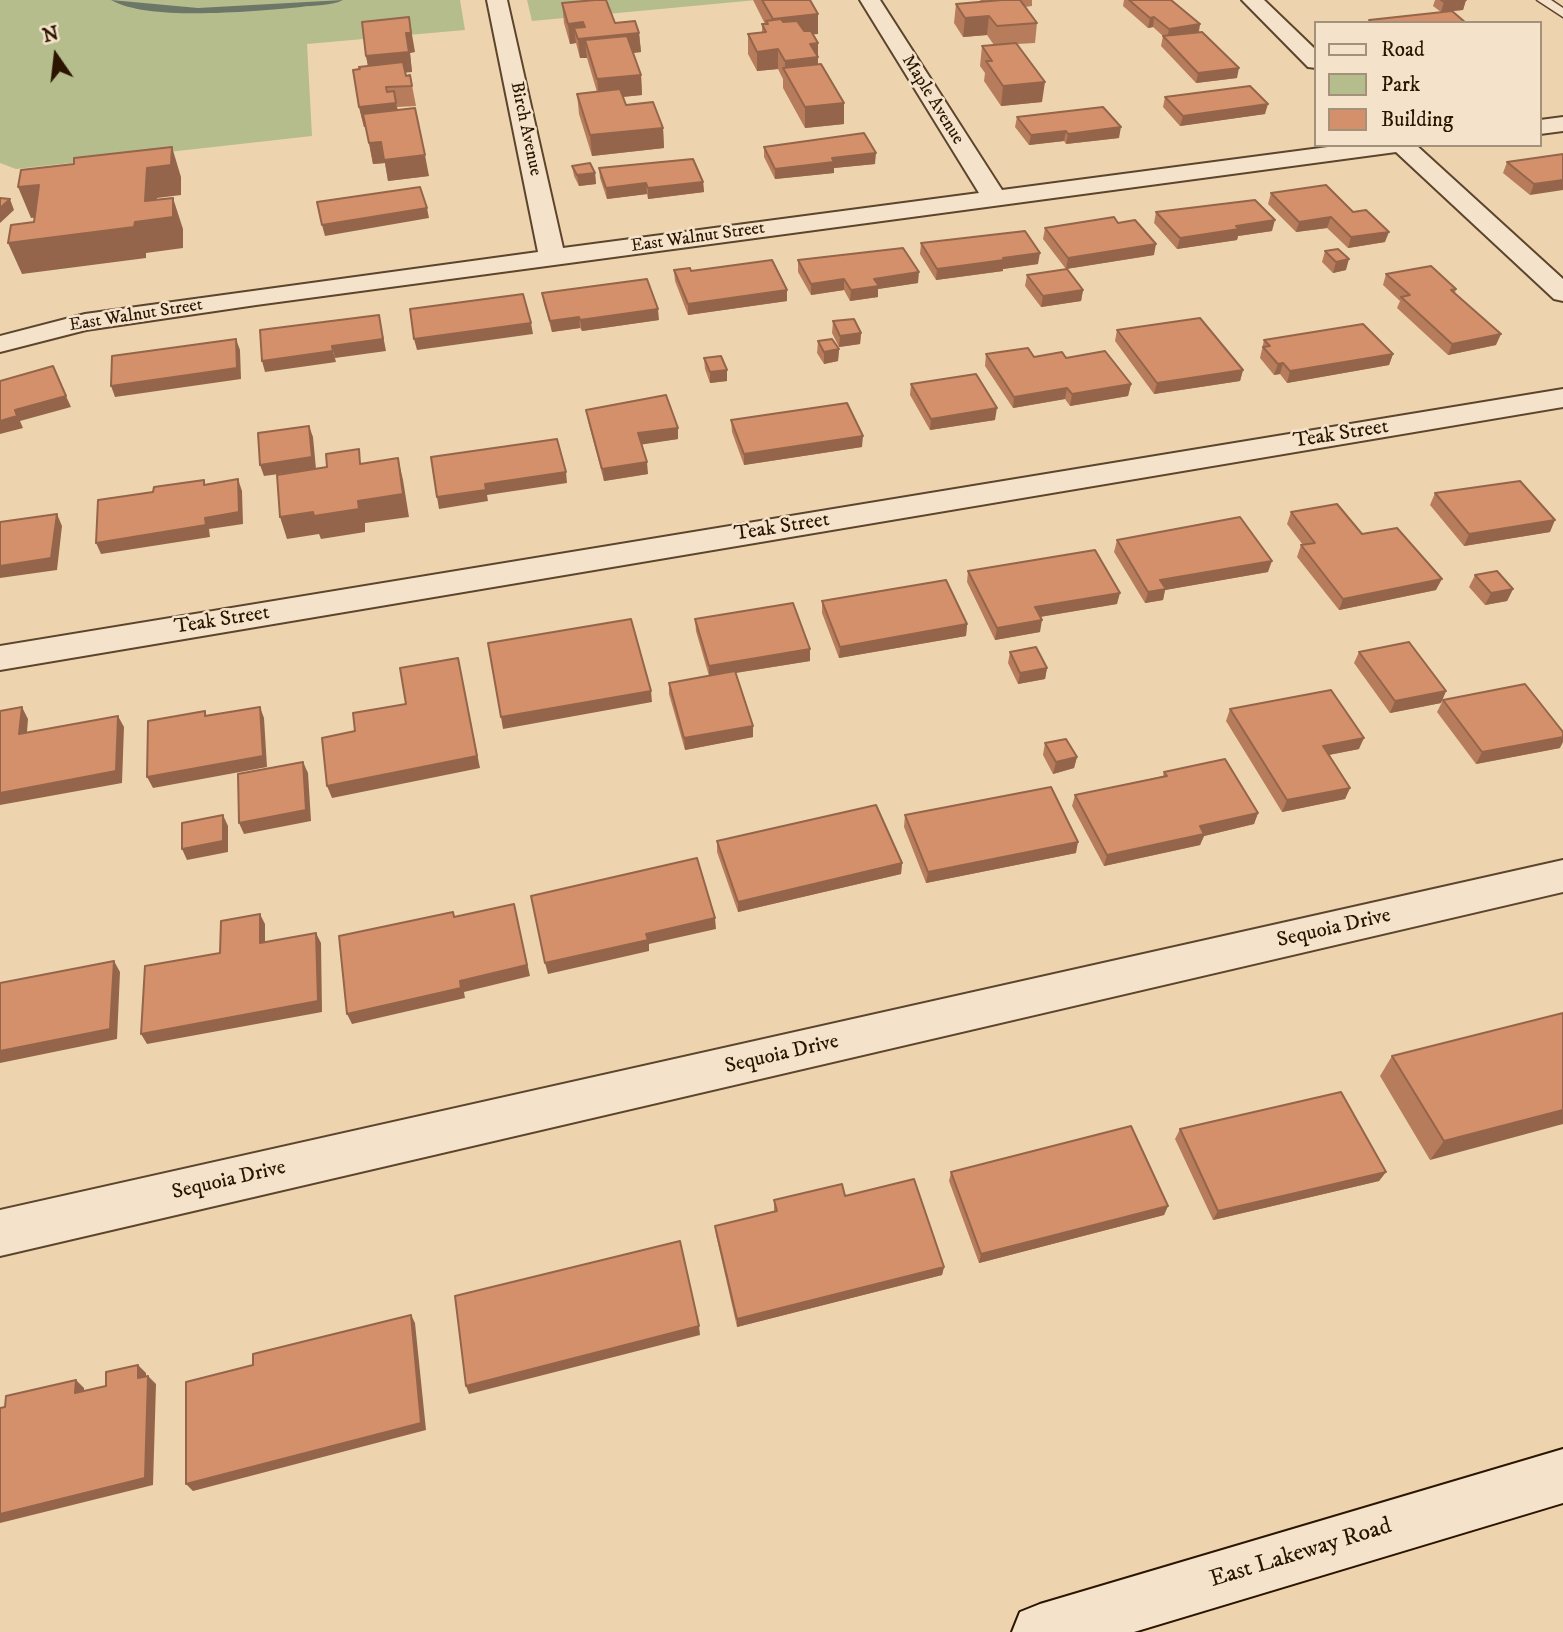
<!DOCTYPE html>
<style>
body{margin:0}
#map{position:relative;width:1563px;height:1632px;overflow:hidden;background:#eed4ae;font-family:"IM FELL DW Pica",serif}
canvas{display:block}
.legend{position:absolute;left:1314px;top:21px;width:228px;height:126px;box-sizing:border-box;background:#f4e3ca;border:2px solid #a49179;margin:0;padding:9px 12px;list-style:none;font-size:21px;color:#2b1500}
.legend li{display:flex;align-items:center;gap:14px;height:35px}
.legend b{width:35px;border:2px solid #a49179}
.north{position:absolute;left:21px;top:21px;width:70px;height:70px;-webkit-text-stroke:5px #f4e3ca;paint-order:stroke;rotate:346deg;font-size:19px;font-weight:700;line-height:28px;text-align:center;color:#2b1500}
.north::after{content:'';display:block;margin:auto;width:24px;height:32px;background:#2b1500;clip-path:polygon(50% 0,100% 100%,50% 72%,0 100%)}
</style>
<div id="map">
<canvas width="1563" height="1632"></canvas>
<ul class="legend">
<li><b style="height:9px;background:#f4e3ca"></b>Road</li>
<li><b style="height:19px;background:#b5bd8d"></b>Park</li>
<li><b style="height:19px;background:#d4906a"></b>Building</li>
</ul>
<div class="north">N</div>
</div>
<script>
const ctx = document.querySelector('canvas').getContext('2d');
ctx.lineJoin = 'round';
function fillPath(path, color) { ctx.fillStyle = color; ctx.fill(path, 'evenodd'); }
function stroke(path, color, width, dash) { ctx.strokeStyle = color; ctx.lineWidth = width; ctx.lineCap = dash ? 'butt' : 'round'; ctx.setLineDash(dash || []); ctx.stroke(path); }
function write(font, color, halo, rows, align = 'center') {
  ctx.font = font + ' "IM FELL DW Pica",serif'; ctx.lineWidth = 5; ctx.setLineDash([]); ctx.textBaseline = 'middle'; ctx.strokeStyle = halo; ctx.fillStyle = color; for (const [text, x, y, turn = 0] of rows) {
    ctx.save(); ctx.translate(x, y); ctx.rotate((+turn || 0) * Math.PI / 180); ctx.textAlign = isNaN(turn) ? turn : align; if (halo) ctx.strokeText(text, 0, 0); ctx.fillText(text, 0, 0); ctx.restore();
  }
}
const green = new Path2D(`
 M0,0H460L465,30L307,44L312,136L16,169L0,163Z
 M527,0H757L532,21Z`);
const stream = new Path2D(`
 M111,0L198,8L343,0C332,6 314,5 301,7C255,11 149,22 111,0Z`);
const service = new Path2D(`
 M1537,0H1551L1563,8V17Z`);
const minor = new Path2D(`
 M487,0H507L563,248L979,193L860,0H880L1002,190L1343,145H1416L1563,279V301L1554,299L1396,152L256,305L86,330L0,352V336L85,314L538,252Z
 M1242,0H1264L1316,50V68L1308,67Z
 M1563,117V131L1540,134V120Z
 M1563,389V407L0,670V646Z
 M1563,860V892L0,1256V1210Z`);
const secondary = new Path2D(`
 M1563,1449V1503L1134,1632H1012L1020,1612L1040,1604Z`);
const wall = new Path2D(`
 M753,0H810L818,14V34H813L818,57V64L844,103V124L805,128L783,88V79L778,69L757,71L748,54V34L762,32V24H765Z
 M980,0H1032V6L1025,7L1037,23L1035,43L1017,44L1042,102L1001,106L984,81L985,73L980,66L982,46L994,45L987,35L963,37L954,23L956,4L981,2Z
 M1124,0H1171L1200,24L1199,32L1237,78L1196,83L1161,46L1163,36L1153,27L1148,28L1123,6Z
 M1435,0H1466L1463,10L1441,12L1433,6Z
 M562,3L639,33L641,52L633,53L641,75L642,95L623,97L626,105L663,128L664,148L592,156L579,114L577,94L597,92L587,58H580L576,43L570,44L564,23Z
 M415,52L410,53L412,72H405L406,76L410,75L416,106L397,107L429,176L388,181L385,163L373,164L366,127H364L359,107L368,66L366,56Z
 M1165,97L1265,114L1180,126L1163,107Z
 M1017,117L1119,138L1066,144L1064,141L1029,145L1015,127Z
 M764,147L875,164L834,168V173L775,179L764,157Z
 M1563,154L1530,195L1503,173L1507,162Z
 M572,166L595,173L596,184L579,186L574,176Z
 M599,168L703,182L704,192L648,199L647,194L607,199L600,178Z
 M1326,185L1385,242L1348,248L1327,228L1296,232L1268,204L1271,193Z
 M1156,212L1272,231L1238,236L1237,240L1177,249L1154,223Z
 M1118,223L1154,255L1066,269L1043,239L1045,228Z
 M921,243L1038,264L1003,269V271L936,280L920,254Z
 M1325,251L1346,270L1333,273L1322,262Z
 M798,260L918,283L878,289V297L850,301L844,290L811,295L798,272Z
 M674,270L691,271L787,290V301L688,315L675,281Z
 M1386,274L1456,289L1455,293L1496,345L1448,355L1397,308L1400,301L1383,285Z
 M1027,275L1083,290L1081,301L1041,307L1025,286Z
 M542,293L659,320L582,331L580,328L552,332L544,304Z
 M833,321L861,333L860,344L839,347L832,333Z
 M1117,330L1243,370L1240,381L1154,394L1115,341Z
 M1264,340L1393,354L1389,365L1287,383L1280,374L1274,375L1260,358Z
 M818,341L839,349L838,361L824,364L817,353Z
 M986,354L1066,358L1131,384L1128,396L1070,406L1065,399L1013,408L985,366Z
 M704,358L727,381L710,383L705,369Z
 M911,384L995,420L930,430L910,395Z
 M586,410L678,428V439L641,444L648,474L604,481L588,421Z
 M731,420L862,447L744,465L732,432Z
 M1435,493L1550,532L1464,546L1430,505Z
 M1291,512L1362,534L1436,590L1339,610L1297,557L1301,545H1303L1287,524Z
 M1117,540L1268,572L1165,590L1163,600L1145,603L1114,552Z
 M968,571L1117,604L1040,617V632L995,640L967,582Z
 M1475,575L1513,589L1507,601L1485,605L1469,587Z
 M822,601L967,624L966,636L839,658L822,613Z
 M695,619L810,661L736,673L753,726V737L685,750L669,694V683L709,676L696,631Z
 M1010,652L1047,668L1045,679L1018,684L1008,663Z
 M1359,652L1446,691L1441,703L1390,713L1354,663Z
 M1443,700L1560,748L1476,764L1437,712Z
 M1230,709L1359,749L1329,755L1350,788L1345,799L1282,812L1226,721Z
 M1045,743L1077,757L1074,768L1053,774L1043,755Z
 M1164,772L1258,813L1254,824L1204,836L1200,845L1104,866L1072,806L1075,795L1163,776Z
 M905,815L1076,853L926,883L904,827Z
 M717,841L902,863L901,874L738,912L717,852Z
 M1563,1013L1430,1160L1380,1076L1392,1056Z
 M1180,1129L1386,1172L1379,1181L1213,1220L1175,1139Z
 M951,1172L1168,1206L1164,1215L979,1263L949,1181Z
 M845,1196L944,1267L942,1275L737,1327L716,1235L715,1226L774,1211V1200Z`);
const shadedWall = new Path2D(`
 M1466,0L1463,10L1441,12L1444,2Z
 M818,14V34L773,38V19Z
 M989,16L987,35L963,37L965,18Z
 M409,17L415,52L410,53L412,72L370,76L366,56L406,33Z
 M1154,17L1153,27L1148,28L1150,18Z
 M583,22L585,38L639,33L641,52L590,57L585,40L587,58H580L578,39L574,28L576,43L570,44L568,24Z
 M1200,24L1198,34L1167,39L1169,29Z
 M818,43V77L785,70V61L810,44Z
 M778,49V69L757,71V52Z
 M1239,68L1237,78L1196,83L1198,73Z
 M641,75L642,95L599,99L597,79Z
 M1045,82L1042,102L1001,106L1003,86Z
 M396,103L400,123L364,127L359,107Z
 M844,103V124L805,128V107Z
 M1268,104L1265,114L1180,126L1183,116Z
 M1121,127L1119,138L1066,144L1068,134Z
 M663,128L664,148L592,156L590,135Z
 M1066,131L1064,141L1029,145L1031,135Z
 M381,142L425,155L429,176L388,181L385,163L373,164L369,143Z
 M172,147L181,177V195L157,198V219L173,198L183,229V248L146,253V258L22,274L8,243L145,201L147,168Z
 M876,153L875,164L834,168V173L775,179V169L832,158Z
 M595,173L596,184L579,186L577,175Z
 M1563,180V190L1530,195L1534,184Z
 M703,182L704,192L648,199V188Z
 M646,183L647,194L607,199L606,188Z
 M39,185L51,216L31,218L18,187Z
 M10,199L14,210L0,223V208Z
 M427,208L429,218L325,236L322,225Z
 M1331,217L1327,228L1296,232L1299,222Z
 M1275,220L1272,231L1238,236L1237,240L1177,249L1180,238L1236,226Z
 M1389,232L1385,242L1348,248L1351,237Z
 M1156,244L1154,255L1066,269L1068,258Z
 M1040,253L1038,264L1003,269V271L936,280L937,269Z
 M1349,259L1346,270L1333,273L1336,262Z
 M919,272L918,283L878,289V297L850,301L851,290L874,279Z
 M844,279V290L811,295V284Z
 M787,290V301L688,315V304Z
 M1083,290L1081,301L1041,307L1043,296Z
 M658,309L659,320L582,331L580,320Z
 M379,315L386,351L335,358L332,346Z
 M579,317L580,328L552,332L550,321Z
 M531,323L533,334L417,350L414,339Z
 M861,333L860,344L839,347L840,336Z
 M1501,334L1496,345L1448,355L1452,344Z
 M236,339L240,350L241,379L115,397L111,386Z
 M839,349L838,361L824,364V352Z
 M333,351L336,362L265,372L262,361Z
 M1393,354L1389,365L1287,383L1290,371Z
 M1283,363L1280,374L1274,375L1278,364Z
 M727,370V381L710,383V372Z
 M1243,370L1240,381L1154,394L1157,383Z
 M1131,384L1128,396L1070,406L1072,394Z
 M1067,388L1065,399L1013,408L1014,397Z
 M66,396L71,407L20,421L23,428L0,434V421L15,410Z
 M997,408L995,420L930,430L931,419Z
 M309,426L313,437L316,469L264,476L260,465Z
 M678,428V439L639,445L638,433Z
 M863,436L862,447L744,465V454Z
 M398,458L403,480L409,517L365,523V532L321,539L319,534L287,539L280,517L313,512L358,501Z
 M647,462L648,474L604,481L602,469Z
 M566,472L567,483L487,495L488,501L439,509L437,497L485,484Z
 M238,479L242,491L243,524L209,529L210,537L101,554L96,543L205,518Z
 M57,514L62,526L57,570L0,578V566Z
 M1555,520L1550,532L1464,546L1469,534Z
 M1272,561L1268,572L1165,590L1163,600L1145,603L1148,592L1160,580Z
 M1442,579L1436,590L1339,610L1343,599Z
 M1513,589L1507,601L1485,605L1491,593Z
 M1120,593L1117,604L1033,618L1035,607Z
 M1042,620L1040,632L995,640L997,628Z
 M967,624L966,636L839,658L840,647Z
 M810,649V661L709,677V666Z
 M458,658L480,768L332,798L327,786Z
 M1047,668L1045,679L1018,684L1020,673Z
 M651,691L652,702L503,729L501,717Z
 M1446,691L1441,703L1390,713L1395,701Z
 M22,707L28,719L26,745L19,734Z
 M260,707L264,718L267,767L153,788L147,777Z
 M118,716L124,727L122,783L0,805V793Z
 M753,726V737L685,750L684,738Z
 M1563,737V742L1560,748L1476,764L1482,752Z
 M1364,738L1359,749L1318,757L1323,746Z
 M1077,757L1074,768L1053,774L1056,762Z
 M303,762L308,773L311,821L244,834L239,823Z
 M1350,788L1345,799L1282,812L1287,800Z
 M1258,813L1254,824L1204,836L1200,845L1104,866L1107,855L1200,826Z
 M223,815L228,826V852L187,860L182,849Z
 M1078,842L1076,853L926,883L928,872Z
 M902,863L901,874L738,912V902Z
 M514,904L530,976L464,992L465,998L352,1024L347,1014L460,981Z
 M260,914L265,924V953L260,943Z
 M715,918L716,929L649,944V951L548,974L545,963L646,934Z
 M316,933L321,943L322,1012L147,1044L141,1034Z
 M114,961L120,972L117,1039L0,1063V1051Z
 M1563,1110V1124L1430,1160L1444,1141Z
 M1386,1172L1379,1181L1213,1220L1218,1211Z
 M1168,1206L1164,1215L979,1263L981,1254Z
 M944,1267L942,1275L737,1327V1319Z
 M411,1315L415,1323L426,1430L193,1491L186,1484Z
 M699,1326L700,1335L469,1394L466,1386Z
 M138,1365L146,1373V1386L138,1378Z
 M148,1376L156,1384L153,1485L0,1523V1514Z
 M76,1380L84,1388V1401L75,1393Z`);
const building = new Path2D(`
 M595,0H606L615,23L635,21L639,33L578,39L574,28L585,27L583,22L568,24L562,3Z
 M762,0H810L818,14L773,19Z
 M1002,0H1020L1037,23L997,26L989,16L965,18L956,4Z
 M1129,0H1171L1200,24L1169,29L1154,17L1150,18Z
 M1441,0H1466L1444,2Z
 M1452,11L1466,23H1373L1369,20Z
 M409,17L411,33H406L409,52L366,56L362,22Z
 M781,19L783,22L797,21L804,31H811L818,43L810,44L818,57L785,61L778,49L757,52L748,34L766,32L762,24H768L766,21Z
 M1202,32L1239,68L1198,73L1163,36Z
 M627,36L641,75L597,79L585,40Z
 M1016,43L1045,82L1003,86L986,61H992L982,46Z
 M403,62L406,76L410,75L412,86L386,87L387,92L394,91L396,103L359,107L353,70L360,69L359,67Z
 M821,64L844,103L805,107L783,68Z
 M1250,86L1268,104L1183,116L1165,97Z
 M620,89L626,105L653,102L663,128L590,135L577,94Z
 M1103,107L1121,127L1068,134L1066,131L1031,135L1017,117Z
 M415,108L425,155L384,160L381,142L369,143L363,114Z
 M864,133L876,153L832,158L834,162L775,169L764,147Z
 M172,147L171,165L147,168L145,201L173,198V217L135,222L134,227L8,243L11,225L34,222L39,185L18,187L21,170L74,164V158Z
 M1563,154V180L1534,184L1507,162Z
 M693,159L703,182L648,188L646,183L606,188L599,168Z
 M590,163L595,173L577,175L572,166Z
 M1326,185L1353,212L1366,210L1389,232L1351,237L1331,217L1299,222L1271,193Z
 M420,187L427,208L322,225L317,202Z
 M0,198L10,199L0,208Z
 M1255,200L1275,220L1236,226L1239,229L1180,238L1156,212Z
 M1114,217L1118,223L1135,220L1156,244L1068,258L1045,228Z
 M1025,231L1040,253L1003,258L1004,260L937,269L921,243Z
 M903,248L919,272L874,279L879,286L851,290L844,279L811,284L798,260Z
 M1338,249L1349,259L1336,262L1325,251Z
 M772,260L787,290L688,304L674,270L690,268L691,271Z
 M1431,266L1456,289L1451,290L1501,334L1452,344L1401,297L1410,295L1386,274Z
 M1067,269L1083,290L1043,296L1027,275Z
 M647,279L658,309L580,320L579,317L550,321L542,293Z
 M523,294L531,323L414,339L410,309Z
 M379,315L383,339L332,346L333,351L262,361L260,330Z
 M1200,318L1243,370L1157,383L1117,330Z
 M854,319L861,333L840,336L833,321Z
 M1363,324L1393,354L1290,371L1283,363L1278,364L1263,347L1270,346L1264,340Z
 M236,339L237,368L111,386L112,356Z
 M832,339L839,349L824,352L818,341Z
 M1028,348L1034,357L1062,352L1066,358L1105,351L1131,384L1072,394L1067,388L1014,397L986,354Z
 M721,356L727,370L710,372L704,358Z
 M53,366L66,396L15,410L17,416L0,421V381Z
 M976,374L997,408L931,419L911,384Z
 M666,395L678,428L638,433L647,462L602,469L586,410Z
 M847,403L863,436L744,454L731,420Z
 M309,426L312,457L260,465L258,433Z
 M557,439L566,472L485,484L486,490L437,497L431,457Z
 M359,449L360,464L398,458L403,494L358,501L359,509L314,516L313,512L280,517L277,475L327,467L326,454Z
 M238,479L239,512L205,518L206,525L96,543L98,500L153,492L154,487L204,480V485Z
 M1520,481L1555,520L1469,534L1435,493Z
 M1337,504L1362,534L1397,528L1442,579L1343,599L1301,545L1315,543L1291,512Z
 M57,514L51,558L0,566V522Z
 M1240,517L1272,561L1160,580L1166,589L1148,592L1117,540Z
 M1095,550L1120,593L1035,607L1042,620L997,628L968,571Z
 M1497,571L1513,589L1491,593L1475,575Z
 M946,580L967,624L840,647L822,601Z
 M793,603L810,649L709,666L695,619Z
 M631,619L651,691L501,717L488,643Z
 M1409,642L1446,691L1395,701L1359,652Z
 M1036,647L1047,668L1020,673L1010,652Z
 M458,658L477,756L327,786L322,738L355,731L353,713L406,704L400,668Z
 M735,671L753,726L684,738L669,683Z
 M1525,684L1563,732V737L1482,752L1443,700Z
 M1331,690L1364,738L1323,746L1350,788L1287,800L1230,709Z
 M22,707L19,734L118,716L116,771L0,793V711Z
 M260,707L263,756L147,777L148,721L205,711V716Z
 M1066,739L1077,757L1056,762L1045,743Z
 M1225,759L1258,813L1200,826L1204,834L1107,855L1075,795L1167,776L1164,772Z
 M303,762L306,810L239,823L238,774Z
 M1051,787L1078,842L928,872L905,815Z
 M876,805L902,863L738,902L717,841Z
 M223,815V841L182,849V823Z
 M697,858L715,918L646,934L648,940L545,963L531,896Z
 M514,904L527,965L460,981L461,988L347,1014L339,936L453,912L454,917Z
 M260,914V943L316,933L318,1001L141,1034L145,966L220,953L221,921Z
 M114,961L110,1029L0,1051V983Z
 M1563,1013V1110L1444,1141L1392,1056Z
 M1341,1092L1386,1172L1218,1211L1180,1129Z
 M1131,1126L1168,1206L981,1254L951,1172Z
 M914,1179L944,1267L737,1319L715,1226L777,1211L774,1200L842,1184L845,1196Z
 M680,1241L699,1326L466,1386L455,1296Z
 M411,1315L421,1423L186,1484V1382L253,1365V1354Z
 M138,1365V1378L148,1376L145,1478L0,1514V1408L5,1407L6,1396L76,1380L75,1393L106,1386V1372Z`);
const farStreetnames = [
 ["Maple Avenue",932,100,58],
 ["Birch Avenue",525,129,78],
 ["East Walnut Street",698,238,-8],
 ["East Walnut Street",136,316,-9]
];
const streetNames = [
 ["Teak Street",1341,435,-9],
 ["Teak Street",782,528,-9],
 ["Teak Street",222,621,-9],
 ["Sequoia Drive",1334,929,-13],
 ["Sequoia Drive",782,1055,-13],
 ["Sequoia Drive",229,1181,-13]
];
const nearStreetnames = [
 ["East Lakeway Road",1301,1554,-17]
];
fillPath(green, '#b5bd8d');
fillPath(stream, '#6d7768');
stroke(service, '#5c452c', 3);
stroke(minor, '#5c452c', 4);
stroke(secondary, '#2b1500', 4);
fillPath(service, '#f4e3ca');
fillPath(minor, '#f4e3ca');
fillPath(secondary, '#f4e3ca');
fillPath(wall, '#b67c5b');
fillPath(shadedWall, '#94654a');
fillPath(building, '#d4906a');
stroke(building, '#94654a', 2);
write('18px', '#2b1500', '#f4e3ca', farStreetnames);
write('21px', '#2b1500', '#f4e3ca', streetNames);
write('24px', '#2b1500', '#f4e3ca', nearStreetnames);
</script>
